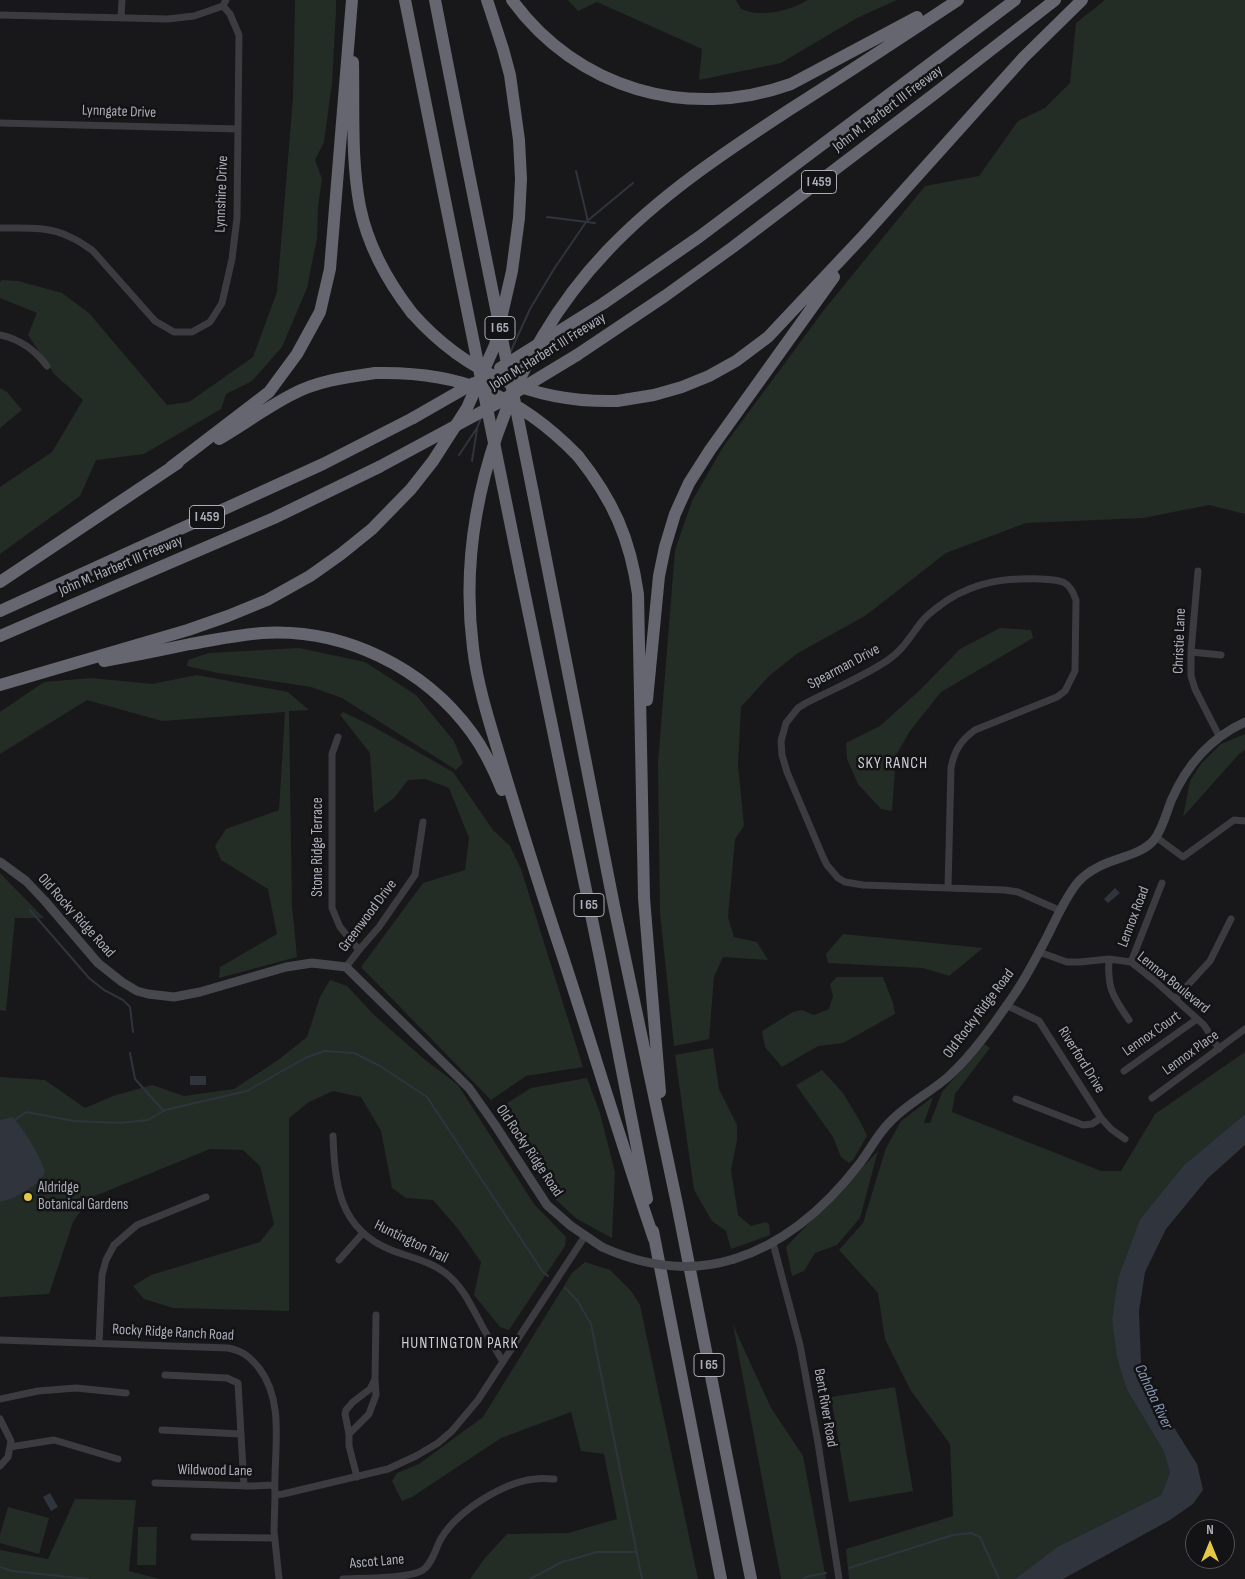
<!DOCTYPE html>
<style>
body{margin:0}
#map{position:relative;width:1245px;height:1579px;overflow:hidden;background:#18181a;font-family:"Sofia Sans Condensed",sans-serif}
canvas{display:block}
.north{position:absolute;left:1185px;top:1519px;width:50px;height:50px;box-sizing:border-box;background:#131315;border:1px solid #505156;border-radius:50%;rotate:0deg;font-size:14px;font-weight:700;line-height:20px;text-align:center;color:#abadb8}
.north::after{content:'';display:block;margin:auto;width:18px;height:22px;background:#e4c845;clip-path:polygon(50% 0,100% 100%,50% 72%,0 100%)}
</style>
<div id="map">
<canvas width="1245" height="1579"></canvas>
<div class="north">N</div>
</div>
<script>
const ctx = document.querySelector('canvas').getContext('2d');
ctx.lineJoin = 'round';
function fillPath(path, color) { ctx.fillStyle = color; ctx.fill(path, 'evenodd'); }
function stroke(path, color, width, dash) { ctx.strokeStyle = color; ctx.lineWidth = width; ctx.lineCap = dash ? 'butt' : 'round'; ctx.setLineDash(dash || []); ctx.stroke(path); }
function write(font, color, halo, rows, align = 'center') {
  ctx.font = font + ' "Sofia Sans Condensed",sans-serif'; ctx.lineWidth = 5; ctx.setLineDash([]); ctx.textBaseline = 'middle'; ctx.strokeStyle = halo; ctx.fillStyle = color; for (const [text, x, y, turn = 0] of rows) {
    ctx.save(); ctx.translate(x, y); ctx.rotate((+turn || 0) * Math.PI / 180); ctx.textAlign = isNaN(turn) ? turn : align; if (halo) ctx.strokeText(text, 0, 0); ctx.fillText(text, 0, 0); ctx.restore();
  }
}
const green = new Path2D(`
 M295,0H336V11L332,83L324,142L315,160L322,179L318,206L317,238L307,288L282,347L252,381L226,394L221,409L144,454L96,460L80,496L0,554V487L52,452L83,400L54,374L28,335L37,313L0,298V282L2,280L18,281L62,293L89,313L167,405L189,402L253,357L277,292L293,98Z
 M568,0H736L741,9C762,18 789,11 808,0H897L857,18L781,63L699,80L702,49L597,2L578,11Z
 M1105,0H1245V514L1209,505L1143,518L1026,523L946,553L865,616L798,653L769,676L741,707L738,764L744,826L735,839L728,917L734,937L757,942L768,960L723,957L714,977L709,1039L674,1046L660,913L658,763L675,550L692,501L723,447L824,310L925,186L979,176L1018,121L1045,108L1070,83L1076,23Z
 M0,388L7,392L22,410L0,428Z
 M1000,628L1031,630L1033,638L941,692L910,731L896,755L892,811L881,809L858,784L847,759L846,743L880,726L921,689L960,649Z
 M299,648L365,662L416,695L454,741L463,763L456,770L342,698L311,687L218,673L187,666L188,660L209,653Z
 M197,675L288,692L309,710L289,711L292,905L297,957L219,978L220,967L277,934L268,889L221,860L215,846L226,829L279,810L285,712L162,721L87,700L0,754V712L44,682L91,678L152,684Z
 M343,712L374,727L453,772L493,830L510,846L521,869L583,1067L526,1076L491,1100L361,967L423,883L465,870L469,838L449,788L425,779L408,780L394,798L374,813L370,753L340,715Z
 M1245,734V750L1239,754L1183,817L1190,781L1201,764L1221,744Z
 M0,873L44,918H15L6,1011L0,1010Z
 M843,934L983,948L949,976L923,968L828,963L826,954Z
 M837,977H883L893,1003L895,1014L843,1043L818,1046L782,1067L765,1047L762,1031L793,1012L802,1010L814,1015L829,1009L833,996L830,984Z
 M330,980L347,986L374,1015L424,1059L458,1085L534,1204L566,1237L565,1246L509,1330L500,1327L474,1295L481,1262L458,1229L433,1200L406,1198L392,1188L381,1131L361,1097L333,1091L309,1102L289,1118V1311L173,1308L144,1299L133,1286L151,1275L260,1242L274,1224L260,1166L243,1150L210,1149L90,1198L73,1222L49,1294L0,1297V1077L45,1080L85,1108L113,1096L152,1085L184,1096L234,1089L278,1060L307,1037L320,997Z
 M984,1044L990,1048L955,1094L952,1112L1101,1171H1121L1155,1114L1245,1052V1114L1184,1165L1140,1219L1118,1278L1112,1319L1127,1390L1163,1450L1170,1472L1161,1495L1057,1547L1015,1579H849L846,1549L953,1516L950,1444L911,1391L885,1339L878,1293L839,1250L863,1223L886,1148L901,1121L933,1097L924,1123H930L942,1092Z
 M713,1048L719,1089L737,1125V1140L731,1170L738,1215L751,1226L766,1222L769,1224L770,1235L731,1249L726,1231L712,1221L694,1190L675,1055Z
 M822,1070L843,1093L861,1123L867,1136L853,1160L849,1163L841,1157L833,1137L796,1085Z
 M587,1078L600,1113L615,1172L612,1238L577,1219L555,1199L496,1110L531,1088Z
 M878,1151L860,1218L837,1245L815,1253L804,1271L792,1276L786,1247Z
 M585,1262L610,1270L631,1291L640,1305L698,1579H470L485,1558L507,1534L568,1533L617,1519L604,1454L581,1451L571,1412L501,1438L412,1497L402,1501L392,1481L397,1473L419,1464L483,1417L572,1273Z
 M733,1325L771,1408L803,1456L826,1579H781Z
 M895,1387L913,1491L849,1502L831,1397Z
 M75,1499L136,1500L129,1571L160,1579H0V1550L48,1559Z
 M8,1507L49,1518L39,1554L0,1543V1535Z
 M138,1527H157L156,1565H137Z`);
const water = new Path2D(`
 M1115,888L1120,893L1108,903L1104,899Z
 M190,1076H206V1085H190Z
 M1245,1114V1145L1208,1178L1166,1229L1145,1272L1139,1311L1141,1363L1156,1399L1197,1464L1203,1490L1193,1504L1170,1520L1063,1579H1015L1057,1547L1161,1495L1170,1472L1163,1450L1127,1390L1117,1357L1112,1319L1118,1278L1140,1219L1184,1165Z
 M13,1117C26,1133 39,1153 45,1172L38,1183L15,1197L0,1202V1120Z
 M50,1493L58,1507L51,1511L43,1497Z`);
const stream = new Path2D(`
 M576,171L587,217V219
 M547,217L595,223
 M510,353L530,309L554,269L586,222L633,183
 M459,455L477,428L481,418
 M472,461L477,429
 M30,910L89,978L104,990L123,1000L130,1007L133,1032
 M130,1053L135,1079L163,1110
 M15,1120L26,1112L74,1121L119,1123L148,1120L165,1110L247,1091L305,1058L325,1051L354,1053L380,1066L427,1097L543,1272L548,1276
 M565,1288L577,1300L591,1324L642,1579
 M0,1567L12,1571L88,1579
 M849,1568L953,1535L971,1533L980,1537L999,1579
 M530,1579L562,1562L597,1552H637
 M804,1579L805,1577L826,1573`);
const street = new Path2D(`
 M0,15L168,19L194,16L223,6L226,0
 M121,17L122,0
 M0,123L238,129
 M0,228C23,228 49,226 70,237C78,240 86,246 93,251L155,321L174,332H192L210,322L222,303L232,259L237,218L239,35L230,14L223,6
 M0,335C19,339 35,350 47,366
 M1198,571L1191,652V676L1195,689L1219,736
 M1191,652L1221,655
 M338,737L332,754V908L340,927L359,950
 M1156,837L1183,857L1234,820L1245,821
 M948,888L951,768C954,751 961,740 975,730L1057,697L1065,691L1075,671L1076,600C1069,579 1060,580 1041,579C1005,578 977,581 946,601C938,607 929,613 923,620C911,635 903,650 888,660C863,677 833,689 806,703L798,708L786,723L781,741L782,755L787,772L823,857L827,865L838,878L845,882L863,885L1005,890L1018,892L1059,910
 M1039,952L1067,962H1080L1109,959L1131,962L1155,981L1204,1025L1219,1049
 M1109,959C1107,988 1113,997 1129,1020
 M1131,962L1162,883
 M346,967L359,950L379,927L415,875L423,822
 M1175,999L1210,961L1231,919
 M1006,1005L1039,1021L1101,1118L1111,1129L1125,1139
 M1124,1071L1197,1019
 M1152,1098L1245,1029
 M1016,1099L1083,1125L1092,1124L1101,1118
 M333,1136C335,1185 339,1229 391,1250C411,1258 432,1261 449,1276C463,1288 470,1304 479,1320C486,1334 495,1348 503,1362
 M773,1243L800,1345L818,1443L839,1579
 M339,1260L363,1233
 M0,1340L228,1348C243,1351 249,1356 259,1368C286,1403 273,1454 275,1495L283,1494L388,1469L416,1456L438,1443L452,1431L478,1400L585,1236
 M99,1343L102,1275L106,1260L114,1245L137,1225L206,1197
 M165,1375L227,1378L238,1383L244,1486
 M0,1399L38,1391L76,1388L126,1393
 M0,1419L11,1441L8,1457L0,1466
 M162,1430L241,1434
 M349,1434L369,1414L376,1395L375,1379L376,1315
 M10,1447L54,1440L118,1459
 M357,1477L349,1446V1434L345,1414L346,1410L353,1402L370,1389L375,1379
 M155,1483L252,1486L274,1485
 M275,1495L274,1531L279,1579
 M194,1537L274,1538
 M343,1579C361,1578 409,1579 423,1570C433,1563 436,1546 442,1537C459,1510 504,1482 535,1479C541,1478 548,1479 554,1479`);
const secondary = new Path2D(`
 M0,862L26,881L45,901L98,963L122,982L137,991L148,994L174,997L200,992L286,967L312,963L346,967L469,1088L495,1125L547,1205L571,1226L602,1247
 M734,1259C786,1243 827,1206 860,1163C870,1150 877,1135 889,1123C906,1104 930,1093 949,1076C975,1052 996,1021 1016,992C1028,974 1038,954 1048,935C1057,917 1065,898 1078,882C1100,857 1137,860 1154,840C1162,830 1166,814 1171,801C1186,766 1210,738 1245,722`);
const highway = new Path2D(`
 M405,0L456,255
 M435,0L467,164
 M512,0C577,89 688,121 791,84L917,17
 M353,62C354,110 351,160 360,207C368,246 388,282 412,313
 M604,303L699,237L1015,0
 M577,355L665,296L733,247L933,95L1055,0
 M617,401L654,395L682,387L709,376L736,361L768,337L865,234L1024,57L1082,0
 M219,439C243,425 266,408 291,395C316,381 347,377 375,373
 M578,456C613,500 630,538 638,594L644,898L660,1092
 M171,467L269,392L297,354L320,312L330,269L352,0
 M533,493L614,906L677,1204L751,1579
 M520,571L600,958L647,1199
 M0,582L178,463
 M0,611L323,464L413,418
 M0,636L274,518L379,467
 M104,661C133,656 162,650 190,644C214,640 237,635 262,633C344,628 424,667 472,733C485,751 494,770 502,790
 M0,685L188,630L228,616L267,600L310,576L341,554L372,529L411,489L433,461L467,408L495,345L512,271L519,218L521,179L519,140L510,75L503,49L487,0
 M647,700L659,576L665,547L675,514L689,483L710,450L834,277
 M653,1231L721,1579
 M654,1239C621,1143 592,1045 560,948C540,889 522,830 504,771C492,730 478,690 473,648C455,508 510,353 607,251C660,195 725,152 789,110C846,74 902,37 958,0`);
const secondaryBridge = new Path2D(`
 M602,1247C644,1266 689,1273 734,1259`);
const highwayBridge = new Path2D(`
 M467,164L533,493
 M456,255L520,571
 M412,313C466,374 536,403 617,401
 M500,368L604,303
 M375,373C460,371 519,395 578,456
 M413,418L474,383
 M379,467L496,404L577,355`);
const markers = [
 [28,1197,5,"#e4c845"]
];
const shields = [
 [819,182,35],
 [500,328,30],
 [207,517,35],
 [589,905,30],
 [709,1365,30]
];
const shieldNames = [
 ["I 459",819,182],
 ["I 65",500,328],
 ["I 459",207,517],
 ["I 65",589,905],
 ["I 65",709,1365]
];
const streetNames = [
 ["John M. Harbert III Freeway",888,109,-37],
 ["Lynngate Drive",119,112,2],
 ["Lynnshire Drive",222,194,-88],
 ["John M. Harbert III Freeway",548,352,-32],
 ["John M. Harbert III Freeway",121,566,-23],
 ["Christie Lane",1180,641,-88],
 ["Spearman Drive",844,667,-28],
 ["Stone Ridge Terrace",318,847,-90],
 ["Old Rocky Ridge Road",76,916,48],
 ["Greenwood Drive",368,916,-53],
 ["Lennox Road",1134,917,-69],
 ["Lennox Boulevard",1173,983,39],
 ["Old Rocky Ridge Road",979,1014,-53],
 ["Lennox Court",1152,1034,-35],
 ["Lennox Place",1191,1053,-36],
 ["Riverford Drive",1081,1060,58],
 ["Old Rocky Ridge Road",529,1151,56],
 ["Huntington Trail",411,1242,26],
 ["Rocky Ridge Ranch Road",173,1333,3],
 ["Bent River Road",825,1408,80],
 ["Wildwood Lane",215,1471,1],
 ["Ascot Lane",377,1562,-5]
];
const poiNames = [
 ["Aldridge",38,1188],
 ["Botanical Gardens",38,1205]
];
const neighbourhoodNames = [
 ["SKY RANCH",893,764],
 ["HUNTINGTON PARK",460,1344]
];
const waterNames = [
 ["Cahaba River",1153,1397,65]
];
fillPath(green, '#242c26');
fillPath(water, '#2f343d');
stroke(stream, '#2f343d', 2);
stroke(street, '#3b3b40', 7);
stroke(secondary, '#47484e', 9);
stroke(highway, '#65666f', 12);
stroke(secondaryBridge, '#47484e', 9);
stroke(highwayBridge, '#65666f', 12);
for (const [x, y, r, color] of markers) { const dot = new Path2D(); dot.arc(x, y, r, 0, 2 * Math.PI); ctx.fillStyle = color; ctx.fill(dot); stroke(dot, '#131315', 2); }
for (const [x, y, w] of shields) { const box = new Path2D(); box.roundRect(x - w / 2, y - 11.5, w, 23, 4); ctx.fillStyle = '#131315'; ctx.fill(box); stroke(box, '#abadb8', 1); }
write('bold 14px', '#abadb8', null, shieldNames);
write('15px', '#abadb8', '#131315', streetNames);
write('15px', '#abadb8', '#131315', poiNames, 'left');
ctx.letterSpacing = '1px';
write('16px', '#cccdd5', '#131315', neighbourhoodNames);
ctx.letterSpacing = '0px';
write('italic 16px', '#8595b0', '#131315', waterNames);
</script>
